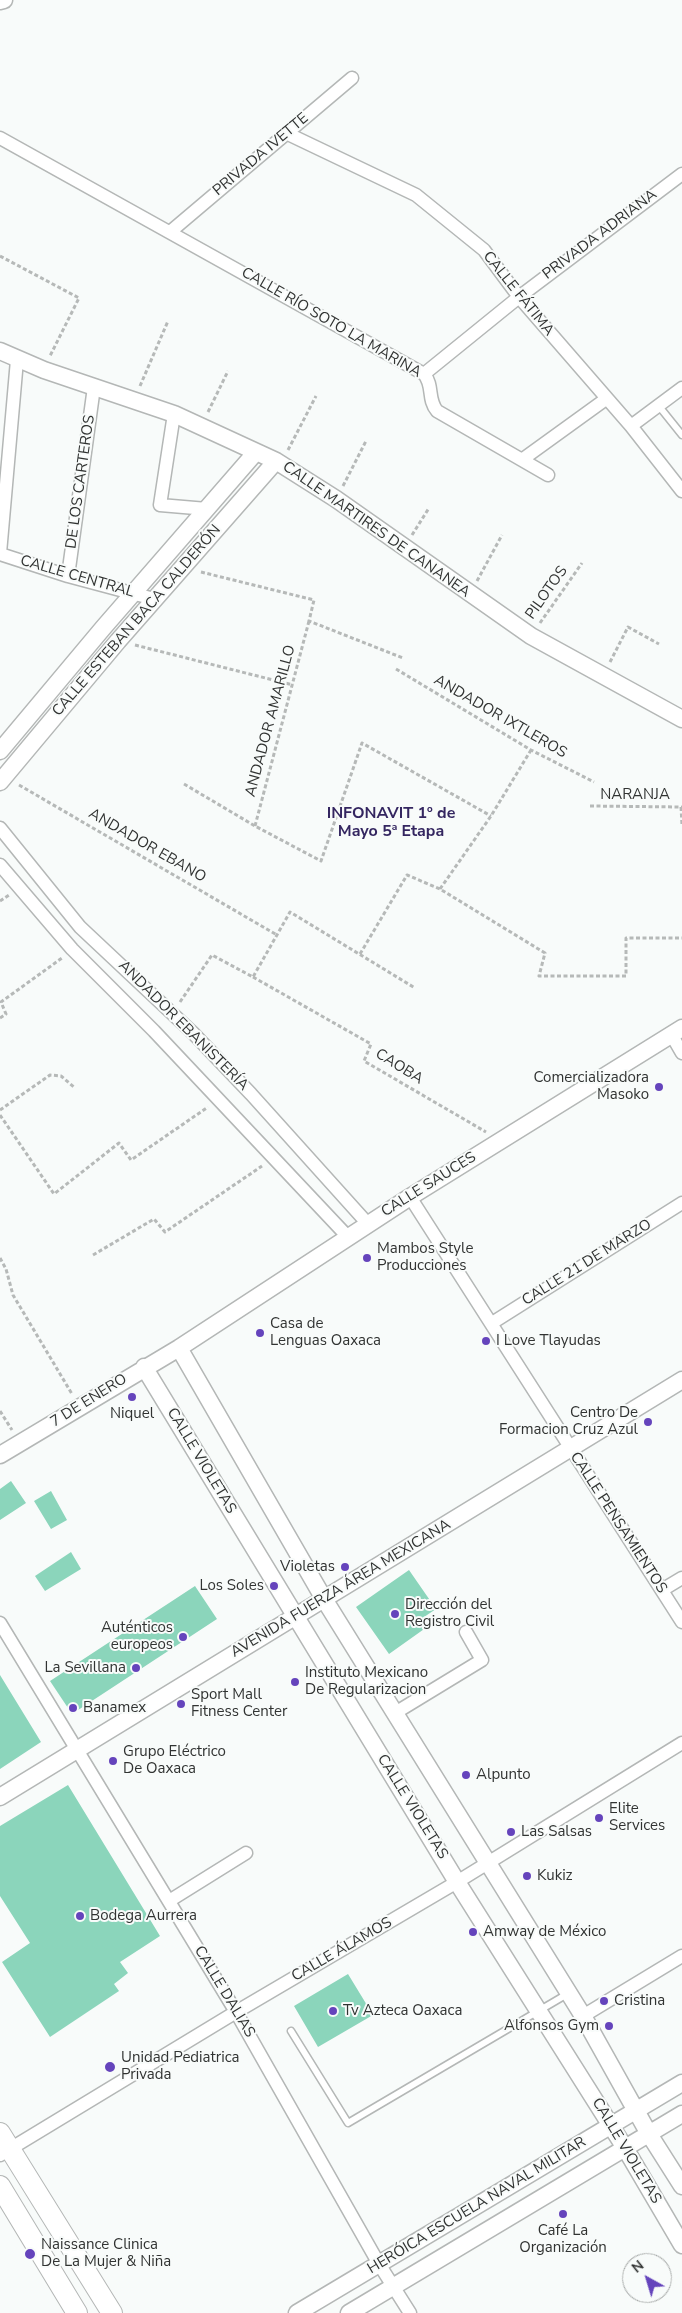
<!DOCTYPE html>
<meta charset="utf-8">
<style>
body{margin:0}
#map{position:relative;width:682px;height:2313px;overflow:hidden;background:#f8fbfa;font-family:"Nunito Sans",sans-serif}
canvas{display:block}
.north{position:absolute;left:622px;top:2253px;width:50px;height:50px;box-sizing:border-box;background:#f8fbfa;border:1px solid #a8abaa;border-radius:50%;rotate:321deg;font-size:14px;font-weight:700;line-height:20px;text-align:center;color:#313332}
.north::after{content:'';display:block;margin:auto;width:18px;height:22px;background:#6544bc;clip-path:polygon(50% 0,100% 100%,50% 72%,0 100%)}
</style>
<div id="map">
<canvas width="682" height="2313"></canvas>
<div class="north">N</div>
</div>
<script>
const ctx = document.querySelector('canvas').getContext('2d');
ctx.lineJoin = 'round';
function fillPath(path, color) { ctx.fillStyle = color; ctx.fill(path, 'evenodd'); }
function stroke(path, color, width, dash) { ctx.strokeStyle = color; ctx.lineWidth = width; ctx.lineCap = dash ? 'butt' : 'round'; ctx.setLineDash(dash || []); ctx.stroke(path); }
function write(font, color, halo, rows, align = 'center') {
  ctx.font = font + ' "Nunito Sans",sans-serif'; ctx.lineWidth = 4; ctx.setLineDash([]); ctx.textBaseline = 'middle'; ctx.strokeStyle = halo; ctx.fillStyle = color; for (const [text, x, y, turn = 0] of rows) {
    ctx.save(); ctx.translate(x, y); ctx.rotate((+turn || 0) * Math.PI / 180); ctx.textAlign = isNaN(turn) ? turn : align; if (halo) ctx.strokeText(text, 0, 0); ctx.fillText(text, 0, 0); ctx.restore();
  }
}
const building = new Path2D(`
 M11,1481L26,1503L0,1520V1489Z
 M51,1491L67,1520L51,1529L34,1501Z
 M71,1552L81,1569L45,1591L35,1576Z
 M409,1570L436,1609L421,1619L427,1627L389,1654L356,1607Z
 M195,1586L217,1619L72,1714L50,1681Z
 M0,1675L41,1742L0,1769Z
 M68,1785L160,1936L120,1962L128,1973L114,1984L119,1991L50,2037L2,1962L30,1943L0,1896V1826Z
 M348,1974L373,2015L318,2047L294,2006Z`);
const path = new Path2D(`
 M0,256L79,298L50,356
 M140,386L168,321
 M208,412L228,371
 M288,450L316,396
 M343,486L366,441
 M412,535L429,508
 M201,572L314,600L309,621L403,658
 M477,581L502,535
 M540,623L582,563
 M135,645L293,685
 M610,662L628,627L659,644
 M396,669L531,750L594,782
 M184,784L255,826L321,861L362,743L491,816
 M19,785L277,935
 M590,806L681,807L682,825
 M255,826L309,621
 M440,889L491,816L531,750
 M0,901L9,895
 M360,954L407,875L440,889L545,953L539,976H626V938H682
 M253,977L371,1044L364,1061L486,1132
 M180,1002L212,955L253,977L290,912L415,988
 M0,1018L6,1014L1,1002L62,958
 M0,1110L50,1075L61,1076L75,1088
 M0,1115L54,1194L119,1143L131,1160L208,1107
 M93,1255L154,1219L165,1232L262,1166
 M0,1258L6,1269L13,1295L72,1394
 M0,1411L12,1430`);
const service = new Path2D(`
 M658,405L682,435
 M291,2031L348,2123L569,1993`);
const minor = new Path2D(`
 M286,133L416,195L484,250L519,297L631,426L682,491
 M0,138L424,374C434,386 427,399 437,411L548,475
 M170,232L352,78
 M424,374L519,297L682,174
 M174,414L160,505L207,509
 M631,426L682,388
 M523,459L606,399
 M0,553L17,360
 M0,554L68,576L154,599
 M68,576L94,387
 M0,828L80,927L193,1033L251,1094L368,1224
 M0,865L72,949L154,1031L348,1237
 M671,1034L682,1053
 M410,1197L682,1622
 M492,1323L682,1203
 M662,1590L682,1578
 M0,1623L236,2012L379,2264L410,2313
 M395,1713L482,1660L466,1632
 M169,1901L246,1853
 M583,2016L682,1956
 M0,2155L236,2012L457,1882L682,1743`);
const tertiary = new Path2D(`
 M0,1L4,0
 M0,351L44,370L174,414L276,461L336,499L531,636L682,719
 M0,751L103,628L256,452
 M0,782L118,641L276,461
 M179,1348L324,1599L583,2016L649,2134L682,2186
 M144,1367L457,1882L625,2148L682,2245
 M0,1455L179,1348L410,1197L682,1028
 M0,1797L682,1380
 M297,2313L682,2083
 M349,2313L682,2114`);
const primary = new Path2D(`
 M0,2133L112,2313
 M0,2186L77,2313`);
const markers = [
 [659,1087,5,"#6544bc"],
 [367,1258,5,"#6544bc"],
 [260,1333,5,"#6544bc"],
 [486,1341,5,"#6544bc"],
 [132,1397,5,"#6544bc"],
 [648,1422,5,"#6544bc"],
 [345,1567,5,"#6544bc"],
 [274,1586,5,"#6544bc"],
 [395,1614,5,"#6544bc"],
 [183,1637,5,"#6544bc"],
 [136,1668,5,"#6544bc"],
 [295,1682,5,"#6544bc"],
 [181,1704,5,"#6544bc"],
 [73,1708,5,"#6544bc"],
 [113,1761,5,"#6544bc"],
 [466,1775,5,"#6544bc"],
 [599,1818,5,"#6544bc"],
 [511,1832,5,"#6544bc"],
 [527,1876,5,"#6544bc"],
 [80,1916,5,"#6544bc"],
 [473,1932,5,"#6544bc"],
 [604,2001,5,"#6544bc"],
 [333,2011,5,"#6544bc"],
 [609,2026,5,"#6544bc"],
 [110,2067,6,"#6544bc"],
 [563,2214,5,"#6544bc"],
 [30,2254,6,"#6544bc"]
];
const streetNames = [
 ["PRIVADA IVETTE",261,155,-40],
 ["PRIVADA ADRIANA",600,235,-37],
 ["CALLE FÁTIMA",518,294,51],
 ["CALLE RÍO SOTO LA MARINA",331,323,30],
 ["DE LOS CARTEROS",81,482,-82],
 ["CALLE MARTIRES DE CANANEA",376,530,35],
 ["CALLE CENTRAL",77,577,16],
 ["PILOTOS",547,593,-55],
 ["CALLE ESTEBAN BACA CALDERÓN",137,621,-49],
 ["ANDADOR IXTLEROS",500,717,30],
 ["ANDADOR AMARILLO",271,721,-75],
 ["NARANJA",635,795],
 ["ANDADOR EBANO",147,846,30],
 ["ANDADOR EBANISTERÍA",183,1026,45],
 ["CAOBA",399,1067,32],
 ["CALLE SAUCES",429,1185,-32],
 ["CALLE 21 DE MARZO",587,1263,-32],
 ["7 DE ENERO",89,1401,-32],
 ["CALLE VIOLETAS",201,1461,59],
 ["CALLE PENSAMIENTOS",618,1523,57],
 ["AVENIDA FUERZA ÁREA MEXICANA",341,1589,-31],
 ["CALLE VIOLETAS",412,1807,58],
 ["CALLE ÁLAMOS",342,1950,-30],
 ["CALLE DALIAS",224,1992,59],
 ["CALLE VIOLETAS",626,2151,59],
 ["HERÓICA ESCUELA NAVAL MILITAR",477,2206,-31]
];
const poiNames = [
 ["Comercializadora",649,1078,"right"],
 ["Masoko",649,1095,"right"],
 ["Mambos Style",377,1249],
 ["Producciones",377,1266],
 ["Casa de",270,1324],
 ["Lenguas Oaxaca",270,1341],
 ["I Love Tlayudas",496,1341],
 ["Centro De",638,1413,"right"],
 ["Formacion Cruz Azul",638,1430,"right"],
 ["Niquel",132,1414,"center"],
 ["Violetas",335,1567,"right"],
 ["Los Soles",264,1586,"right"],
 ["Dirección del",405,1605],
 ["Registro Civil",405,1622],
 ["Auténticos",173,1628,"right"],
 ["europeos",173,1645,"right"],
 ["La Sevillana",126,1668,"right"],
 ["Instituto Mexicano",305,1673],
 ["De Regularizacion",305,1690],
 ["Sport Mall",191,1695],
 ["Fitness Center",191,1712],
 ["Banamex",83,1708],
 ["Grupo Eléctrico",123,1752],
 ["De Oaxaca",123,1769],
 ["Alpunto",476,1775],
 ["Elite",609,1809],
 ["Services",609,1826],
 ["Las Salsas",521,1832],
 ["Kukiz",537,1876],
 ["Bodega Aurrera",90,1916],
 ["Amway de México",483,1932],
 ["Cristina",614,2001],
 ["Tv Azteca Oaxaca",343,2011],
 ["Alfonsos Gym",599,2026,"right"],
 ["Unidad Pediatrica",121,2058],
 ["Privada",121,2075],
 ["Café La",563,2231,"center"],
 ["Organización",563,2248,"center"],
 ["Naissance Clinica",41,2245],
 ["De La Mujer & Niña",41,2262]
];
const neighbourhoodNames = [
 ["INFONAVIT 1º de",391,814],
 ["Mayo 5ª Etapa",391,832]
];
fillPath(building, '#8bd5bb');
stroke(service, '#b4b7b6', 9);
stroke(minor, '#b4b7b6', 15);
stroke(tertiary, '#b4b7b6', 19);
stroke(primary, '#b4b7b6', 22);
stroke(path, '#b6b9b8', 3, [4, 2.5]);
stroke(service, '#fff', 6);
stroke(minor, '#fff', 12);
stroke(tertiary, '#fff', 16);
stroke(primary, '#fff', 20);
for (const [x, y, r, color] of markers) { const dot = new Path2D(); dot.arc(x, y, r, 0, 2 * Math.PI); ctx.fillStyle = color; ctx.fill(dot); stroke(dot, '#f8fbfa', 2); }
write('15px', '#313332', '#f8fbfa', streetNames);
write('15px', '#313332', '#f8fbfa', poiNames, 'left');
write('bold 16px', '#342660', '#f8fbfa', neighbourhoodNames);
</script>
